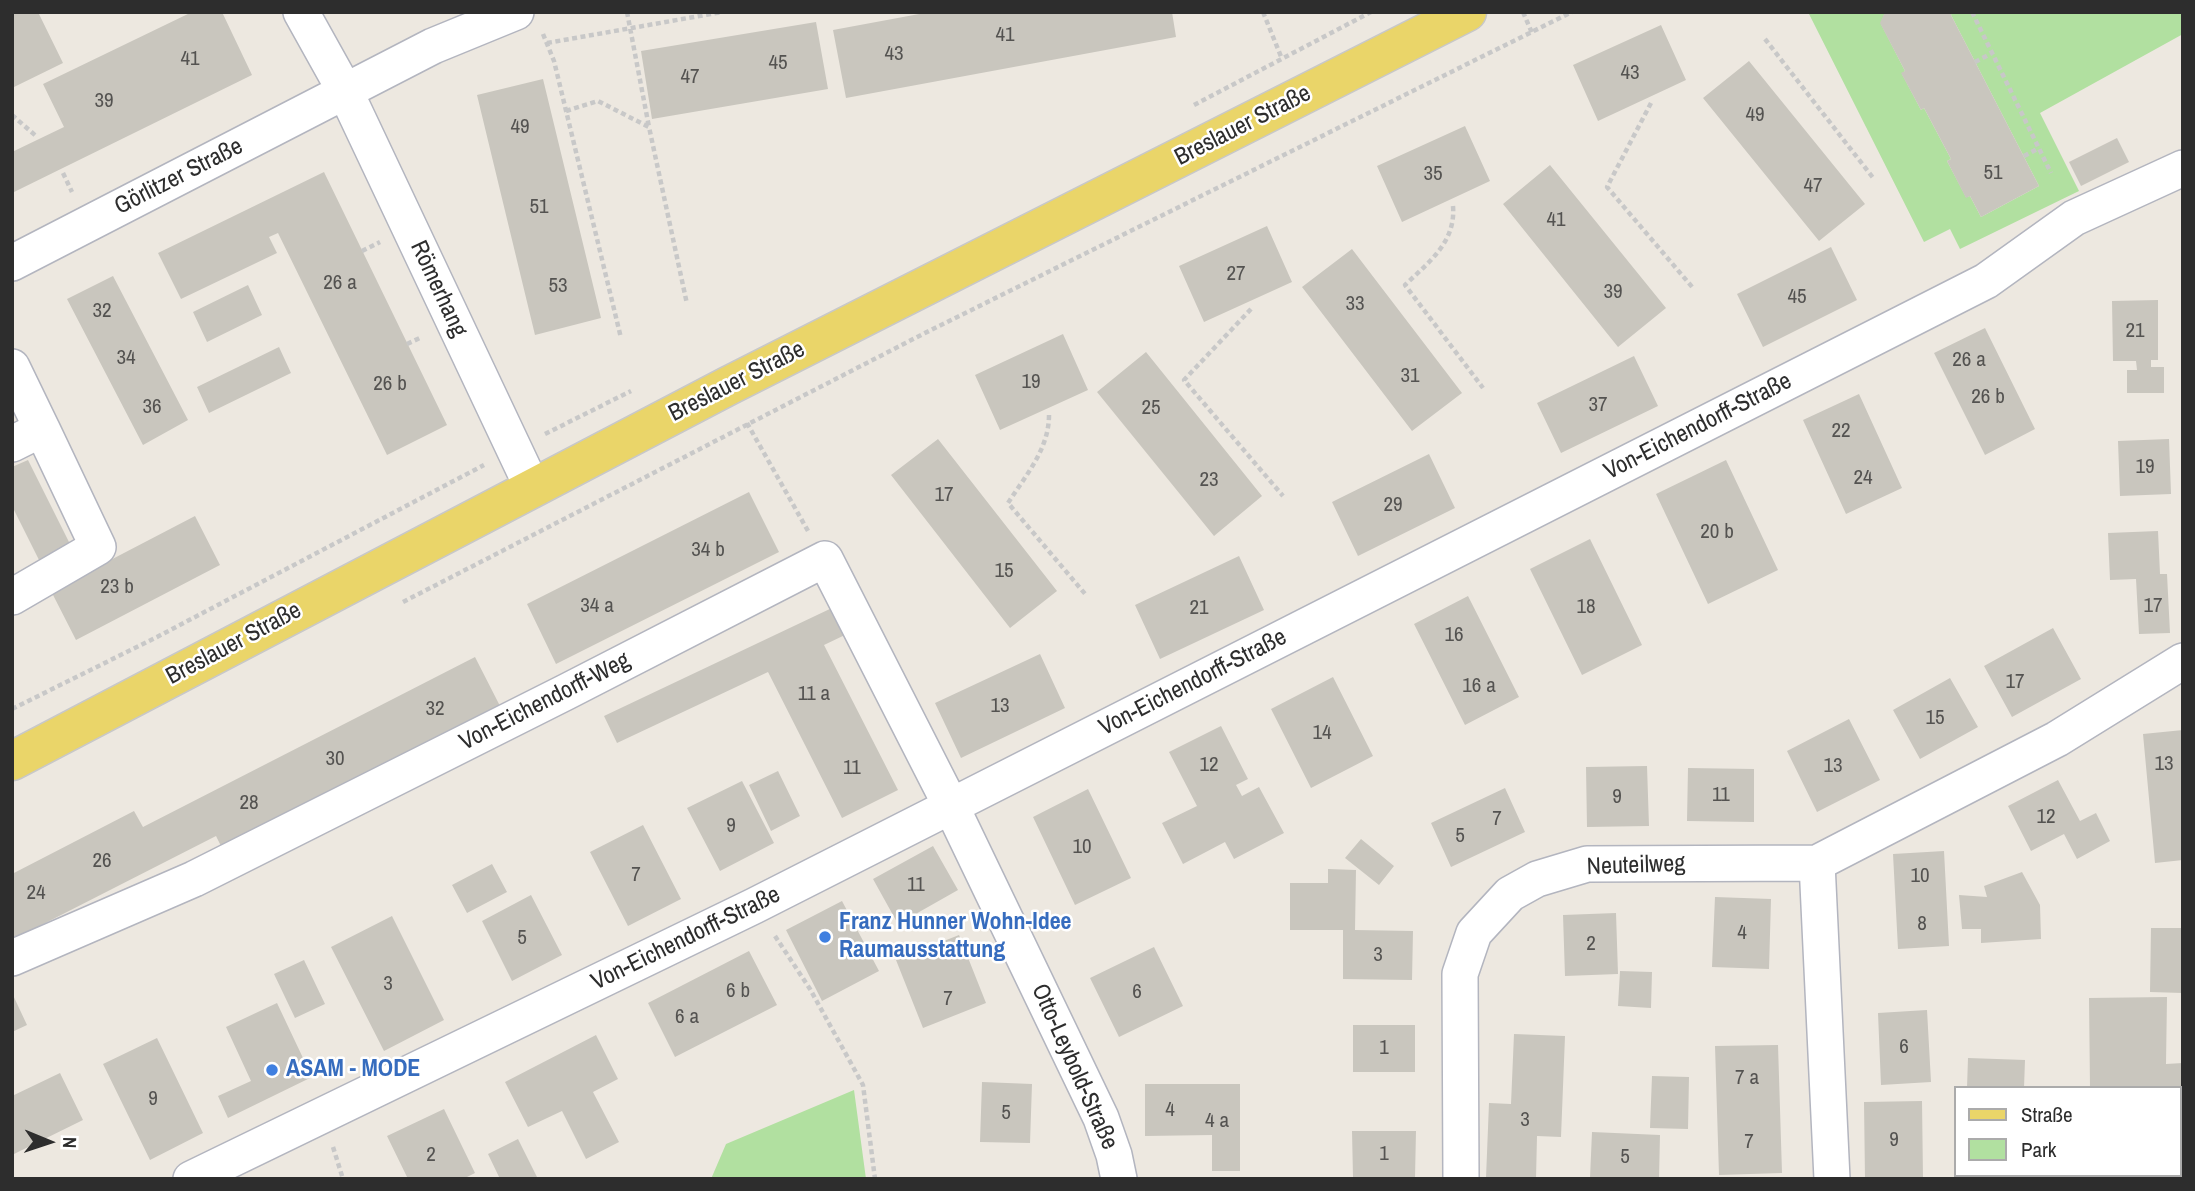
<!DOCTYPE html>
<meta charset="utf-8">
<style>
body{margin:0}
#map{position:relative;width:2195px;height:1191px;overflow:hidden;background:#ede8e0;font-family:"Archivo Narrow",sans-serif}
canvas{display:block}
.frame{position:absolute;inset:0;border:14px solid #2d2d2d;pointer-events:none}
.legend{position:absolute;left:1954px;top:1086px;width:228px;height:91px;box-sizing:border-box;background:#fff;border:2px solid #ababab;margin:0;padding:9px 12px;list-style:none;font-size:21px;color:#2d2d2d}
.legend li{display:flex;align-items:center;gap:14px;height:35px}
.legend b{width:35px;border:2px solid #ababab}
.north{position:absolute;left:14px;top:1107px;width:70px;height:70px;-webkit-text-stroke:5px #fff;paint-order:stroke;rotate:92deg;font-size:19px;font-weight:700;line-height:28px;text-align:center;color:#2d2d2d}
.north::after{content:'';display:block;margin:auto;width:24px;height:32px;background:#2d2d2d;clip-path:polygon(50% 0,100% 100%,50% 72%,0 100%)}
</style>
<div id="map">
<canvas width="2195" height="1191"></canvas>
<div class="frame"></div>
<ul class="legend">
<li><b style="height:9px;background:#ead569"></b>Straße</li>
<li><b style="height:19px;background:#b1e0a0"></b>Park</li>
</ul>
<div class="north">N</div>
</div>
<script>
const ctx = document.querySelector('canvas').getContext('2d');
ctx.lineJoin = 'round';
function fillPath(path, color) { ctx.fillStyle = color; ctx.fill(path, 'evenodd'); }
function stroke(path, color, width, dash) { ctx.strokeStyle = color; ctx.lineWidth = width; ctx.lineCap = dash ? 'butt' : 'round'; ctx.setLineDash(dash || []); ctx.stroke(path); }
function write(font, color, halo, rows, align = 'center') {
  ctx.font = font + ' "Archivo Narrow",sans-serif'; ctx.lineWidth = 5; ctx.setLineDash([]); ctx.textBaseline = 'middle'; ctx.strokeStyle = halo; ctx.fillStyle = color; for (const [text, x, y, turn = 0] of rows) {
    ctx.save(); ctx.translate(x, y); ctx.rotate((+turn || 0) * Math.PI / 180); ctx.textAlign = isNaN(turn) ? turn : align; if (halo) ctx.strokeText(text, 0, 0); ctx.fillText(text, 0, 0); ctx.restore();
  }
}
const green = new Path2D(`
 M1808,12H1885L1881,24L1905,71L1902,74L1921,110L1924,108L1951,159L1947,161L1966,197L1970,196L1981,217L2039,186L1951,15L1952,12H2183V34L2040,113L2079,191L1960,249L1950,229L1924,242Z
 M854,1090L866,1179H711L726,1144Z`);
const building = new Path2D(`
 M12,12H38L63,63L12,88Z
 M192,12H222L252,75L12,193V152L64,127L43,84Z
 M930,12H1172L1176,37L846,98L833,30Z
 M1885,12H1952L1951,15L2039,186L1981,217L1970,196L1966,198L1947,161L1951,159L1924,108L1921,110L1901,73L1905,71L1880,23Z
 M816,22L828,89L652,119L641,51Z
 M1661,25L1686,80L1598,121L1573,65Z
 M1749,61L1865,204L1819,241L1703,98Z
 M543,79L601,318L535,335L477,95Z
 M1465,126L1490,181L1402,222L1377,166Z
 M2117,138L2129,162L2081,186L2069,162Z
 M1550,165L1666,308L1618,347L1503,204Z
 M324,172L447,425L387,455L278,233L269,237L277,253L181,299L158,253Z
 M1267,226L1292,282L1204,322L1179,266Z
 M1831,247L1857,300L1763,347L1737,294Z
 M1352,249L1462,393L1412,431L1302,287Z
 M113,276L188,420L143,445L67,299Z
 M248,285L262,315L207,342L193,312Z
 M2158,300V360H2151V367H2164V393H2127V370H2137L2136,361H2113L2112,301Z
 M1985,328L2035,429L1985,455L1934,353Z
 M1063,334L1088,390L1000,430L975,375Z
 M279,347L291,373L209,413L197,387Z
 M1146,352L1262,496L1214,536L1097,392Z
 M1634,356L1658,406L1561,453L1537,403Z
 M1859,394L1902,488L1846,514L1803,420Z
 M938,439L1057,591L1010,628L891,475Z
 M2169,439L2171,494L2120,496L2118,441Z
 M1429,454L1455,508L1358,556L1332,502Z
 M28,460L72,548L41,564L12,506V467Z
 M1726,460L1778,570L1708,604L1656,494Z
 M749,492L779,552L556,664L527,604Z
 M195,516L220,565L76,640L51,591Z
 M2158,531L2160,574H2167L2170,633L2139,634L2136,579L2110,580L2108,533Z
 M1590,539L1642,645L1582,675L1530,569Z
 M1239,556L1264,610L1160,659L1135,605Z
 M1468,596L1519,697L1465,725L1414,624Z
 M834,607L847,634L824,645L898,790L842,818L768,672L617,743L604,716Z
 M2053,628L2081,679L2012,717L1984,666Z
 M1040,654L1065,708L961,758L935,703Z
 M475,657L500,706L222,848L216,836L12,940V874L134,811L143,827Z
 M1333,677L1373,756L1311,788L1271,709Z
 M1950,678L1978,727L1920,759L1893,710Z
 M1849,719L1880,780L1817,812L1787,751Z
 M1221,726L1248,779L1236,785L1242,796L1259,787L1284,833L1234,859L1225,842L1183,864L1162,823L1197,806L1169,752Z
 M2183,730V860L2155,863L2143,734Z
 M1647,766L1649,826L1587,827L1586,767Z
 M1688,768L1754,769V822L1687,821Z
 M778,771L800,816L771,831L749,785Z
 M2058,780L2080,821L2096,813L2110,841L2077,859L2064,834L2031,851L2008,806Z
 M742,781L774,843L720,871L687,808Z
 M1505,788L1525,832L1451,867L1431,823Z
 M1088,789L1131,878L1075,905L1033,817Z
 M643,825L681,899L628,926L590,852Z
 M1361,839L1394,866L1379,885L1345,858Z
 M933,846L958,890L898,924L873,879Z
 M1944,851L1949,946L1898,949L1893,854Z
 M492,864L507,892L467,913L452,885Z
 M1328,869L1356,870L1355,930L1413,931L1412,980L1343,979V930H1290V883H1328Z
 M2022,872L2040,905L2041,939L1981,943V929H1962L1959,895L1987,897L1984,886Z
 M531,895L562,955L512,981L482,921Z
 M1715,897L1771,899L1769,969L1712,967Z
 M842,901L879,971L822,1001L786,930Z
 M1616,913L1618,974L1565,976L1563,915Z
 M392,916L444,1020L384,1051L331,947Z
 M2151,928H2183V993L2150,992Z
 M959,935L986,1003L923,1028L896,960Z
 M1154,947L1183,1006L1119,1037L1090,978Z
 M749,951L777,1005L675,1057L648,1003Z
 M304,960L325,1004L295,1018L274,974Z
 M1620,971L1652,972L1651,1008L1618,1006Z
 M12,993L27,1025L12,1032Z
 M2167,997L2166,1064L2183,1063V1150H2179V1088H2090L2089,998Z
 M277,1003L312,1077L228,1118L218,1096L251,1081L226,1027Z
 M1927,1010L1931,1082L1881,1085L1878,1013Z
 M1353,1025H1415V1072H1353Z
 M1514,1034L1565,1036L1561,1137L1537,1136L1536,1179L1486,1178L1489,1103L1511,1104Z
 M596,1035L618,1079L593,1092L619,1142L586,1159L562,1111L528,1127L505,1082Z
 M157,1038L203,1133L150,1160L103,1064Z
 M1778,1045L1782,1173L1719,1175L1715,1046Z
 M1968,1058L2025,1060L2024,1088H1967Z
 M60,1073L83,1120L12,1155V1096Z
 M1652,1076L1689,1077L1688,1129L1650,1128Z
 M982,1082L1032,1084L1030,1143L980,1142Z
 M1145,1084H1240V1171H1212V1135L1145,1136Z
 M1922,1101L1923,1179H1865L1864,1102Z
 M444,1109L475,1173L463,1179H408L387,1136Z
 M1352,1131H1416L1415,1177H1353Z
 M1592,1132L1660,1135L1659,1179L1590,1178Z
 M518,1139L537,1177L500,1179L488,1154Z`);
const path = new Path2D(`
 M627,12L649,127
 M1263,12L1282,59
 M1523,12L1532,33
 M1972,12L2051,173
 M543,34L554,61L621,338
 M1765,39L1874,179
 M547,43L722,12
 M1975,62L1992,53
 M1651,103L1607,187L1693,288
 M1194,105L1371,12
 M566,111L598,101L649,127L687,304
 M12,115L36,136
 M2024,156L2039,148
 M63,173L72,192
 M1453,206C1456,242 1429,262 1405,285L1483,388
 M362,251L380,242
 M1251,309L1184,380L1283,496
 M407,344L422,337
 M1049,415C1049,449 1026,475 1008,503L1086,595
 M747,423L808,531
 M545,434L631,391
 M403,602L923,334L1572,12
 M12,709L157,637L484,465
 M775,936L810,989L863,1085L875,1179
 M333,1147L343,1179`);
const minor = new Path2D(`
 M301,12L345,91L532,487
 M12,263L433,46L516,12
 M12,367L42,429L12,444
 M12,597L98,547L42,429
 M1817,863L2057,739L2183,661
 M12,958L194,879L566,692L825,559L951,806L1101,1118L1114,1155L1119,1179
 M191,1179L754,906L1986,281L2074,218L2183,168
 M1461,1179L1460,974L1474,933L1510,894L1537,879L1587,864L1817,863L1832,1179`);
const major = new Path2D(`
 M12,761L728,386L1467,12`);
const markers = [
 [825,937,7,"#3f7fe0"],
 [272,1070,7,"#3f7fe0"]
];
const numberNames = [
 ["41",1005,35],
 ["43",894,54],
 ["41",190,59],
 ["45",778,63],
 ["43",1630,73],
 ["47",690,77],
 ["39",104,101],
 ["49",1755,115],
 ["49",520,127],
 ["51",1993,173],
 ["35",1433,174],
 ["47",1813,186],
 ["51",539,207],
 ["41",1556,220],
 ["27",1236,274],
 ["26 a",340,283],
 ["53",558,286],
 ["39",1613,292],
 ["45",1797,297],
 ["33",1355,304],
 ["32",102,311],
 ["21",2135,331],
 ["34",126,358],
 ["26 a",1969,360],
 ["31",1410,376],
 ["19",1031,382],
 ["26 b",390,384],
 ["26 b",1988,397],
 ["37",1598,405],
 ["36",152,407],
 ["25",1151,408],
 ["22",1841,431],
 ["19",2145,467],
 ["24",1863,478],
 ["23",1209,480],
 ["17",944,495],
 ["29",1393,505],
 ["20 b",1717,532],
 ["34 b",708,550],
 ["15",1004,571],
 ["23 b",117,587],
 ["34 a",597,606],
 ["17",2153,606],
 ["18",1586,607],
 ["21",1199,608],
 ["16",1454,635],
 ["17",2015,682],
 ["16 a",1479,686],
 ["11 a",814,694],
 ["13",1000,706],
 ["32",435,709],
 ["15",1935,718],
 ["14",1322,733],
 ["30",335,759],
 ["13",2164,764],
 ["12",1209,765],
 ["13",1833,766],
 ["11",852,768],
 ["11",1721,795],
 ["9",1617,797],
 ["28",249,803],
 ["12",2046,817],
 ["7",1497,819],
 ["9",731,826],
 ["5",1460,836],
 ["10",1082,847],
 ["26",102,861],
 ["7",636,875],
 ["10",1920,876],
 ["11",916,885],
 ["24",36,893],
 ["8",1922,924],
 ["4",1742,933],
 ["5",522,938],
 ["2",1591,944],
 ["3",1378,955],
 ["3",388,984],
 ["6 b",738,991],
 ["6",1137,992],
 ["7",948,999],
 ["6 a",687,1017],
 ["6",1904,1047],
 ["1",1384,1048],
 ["7 a",1747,1078],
 ["9",153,1099],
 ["4",1170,1110],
 ["5",1006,1113],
 ["3",1525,1120],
 ["4 a",1217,1121],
 ["9",1894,1140],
 ["7",1749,1142],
 ["1",1384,1154],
 ["2",431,1155],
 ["5",1625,1157]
];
const streetNames = [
 ["Breslauer Straße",1243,126,-27],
 ["Görlitzer Straße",179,177,-27],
 ["Römerhang",438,289,65],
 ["Breslauer Straße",737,382,-27],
 ["Von-Eichendorff-Straße",1698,427,-27],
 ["Breslauer Straße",234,644,-28],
 ["Von-Eichendorff-Straße",1193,683,-27],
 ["Von-Eichendorff-Weg",545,702,-27],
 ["Neuteilweg",1636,866,-2],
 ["Von-Eichendorff-Straße",686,939,-26],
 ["Otto-Leybold-Straße",1074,1067,66]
];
const shopNames = [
 ["Franz Hunner Wohn-Idee",839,923],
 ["Raumausstattung",839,951],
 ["ASAM - MODE",286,1070]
];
fillPath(green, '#b1e0a0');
fillPath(building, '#c9c6be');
stroke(minor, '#b3b5bf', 38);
stroke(major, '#c8c8c8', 41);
stroke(path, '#c8c8c8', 4.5, [5, 3.5]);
stroke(minor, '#fff', 35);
stroke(major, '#ead569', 38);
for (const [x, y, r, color] of markers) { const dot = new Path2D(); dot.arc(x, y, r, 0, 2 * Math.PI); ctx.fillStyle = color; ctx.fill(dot); stroke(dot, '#fff', 2.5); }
write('21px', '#545351', null, numberNames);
write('24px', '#2d2d2d', '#fff', streetNames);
write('bold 24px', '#366cbe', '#fff', shopNames, 'left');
</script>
